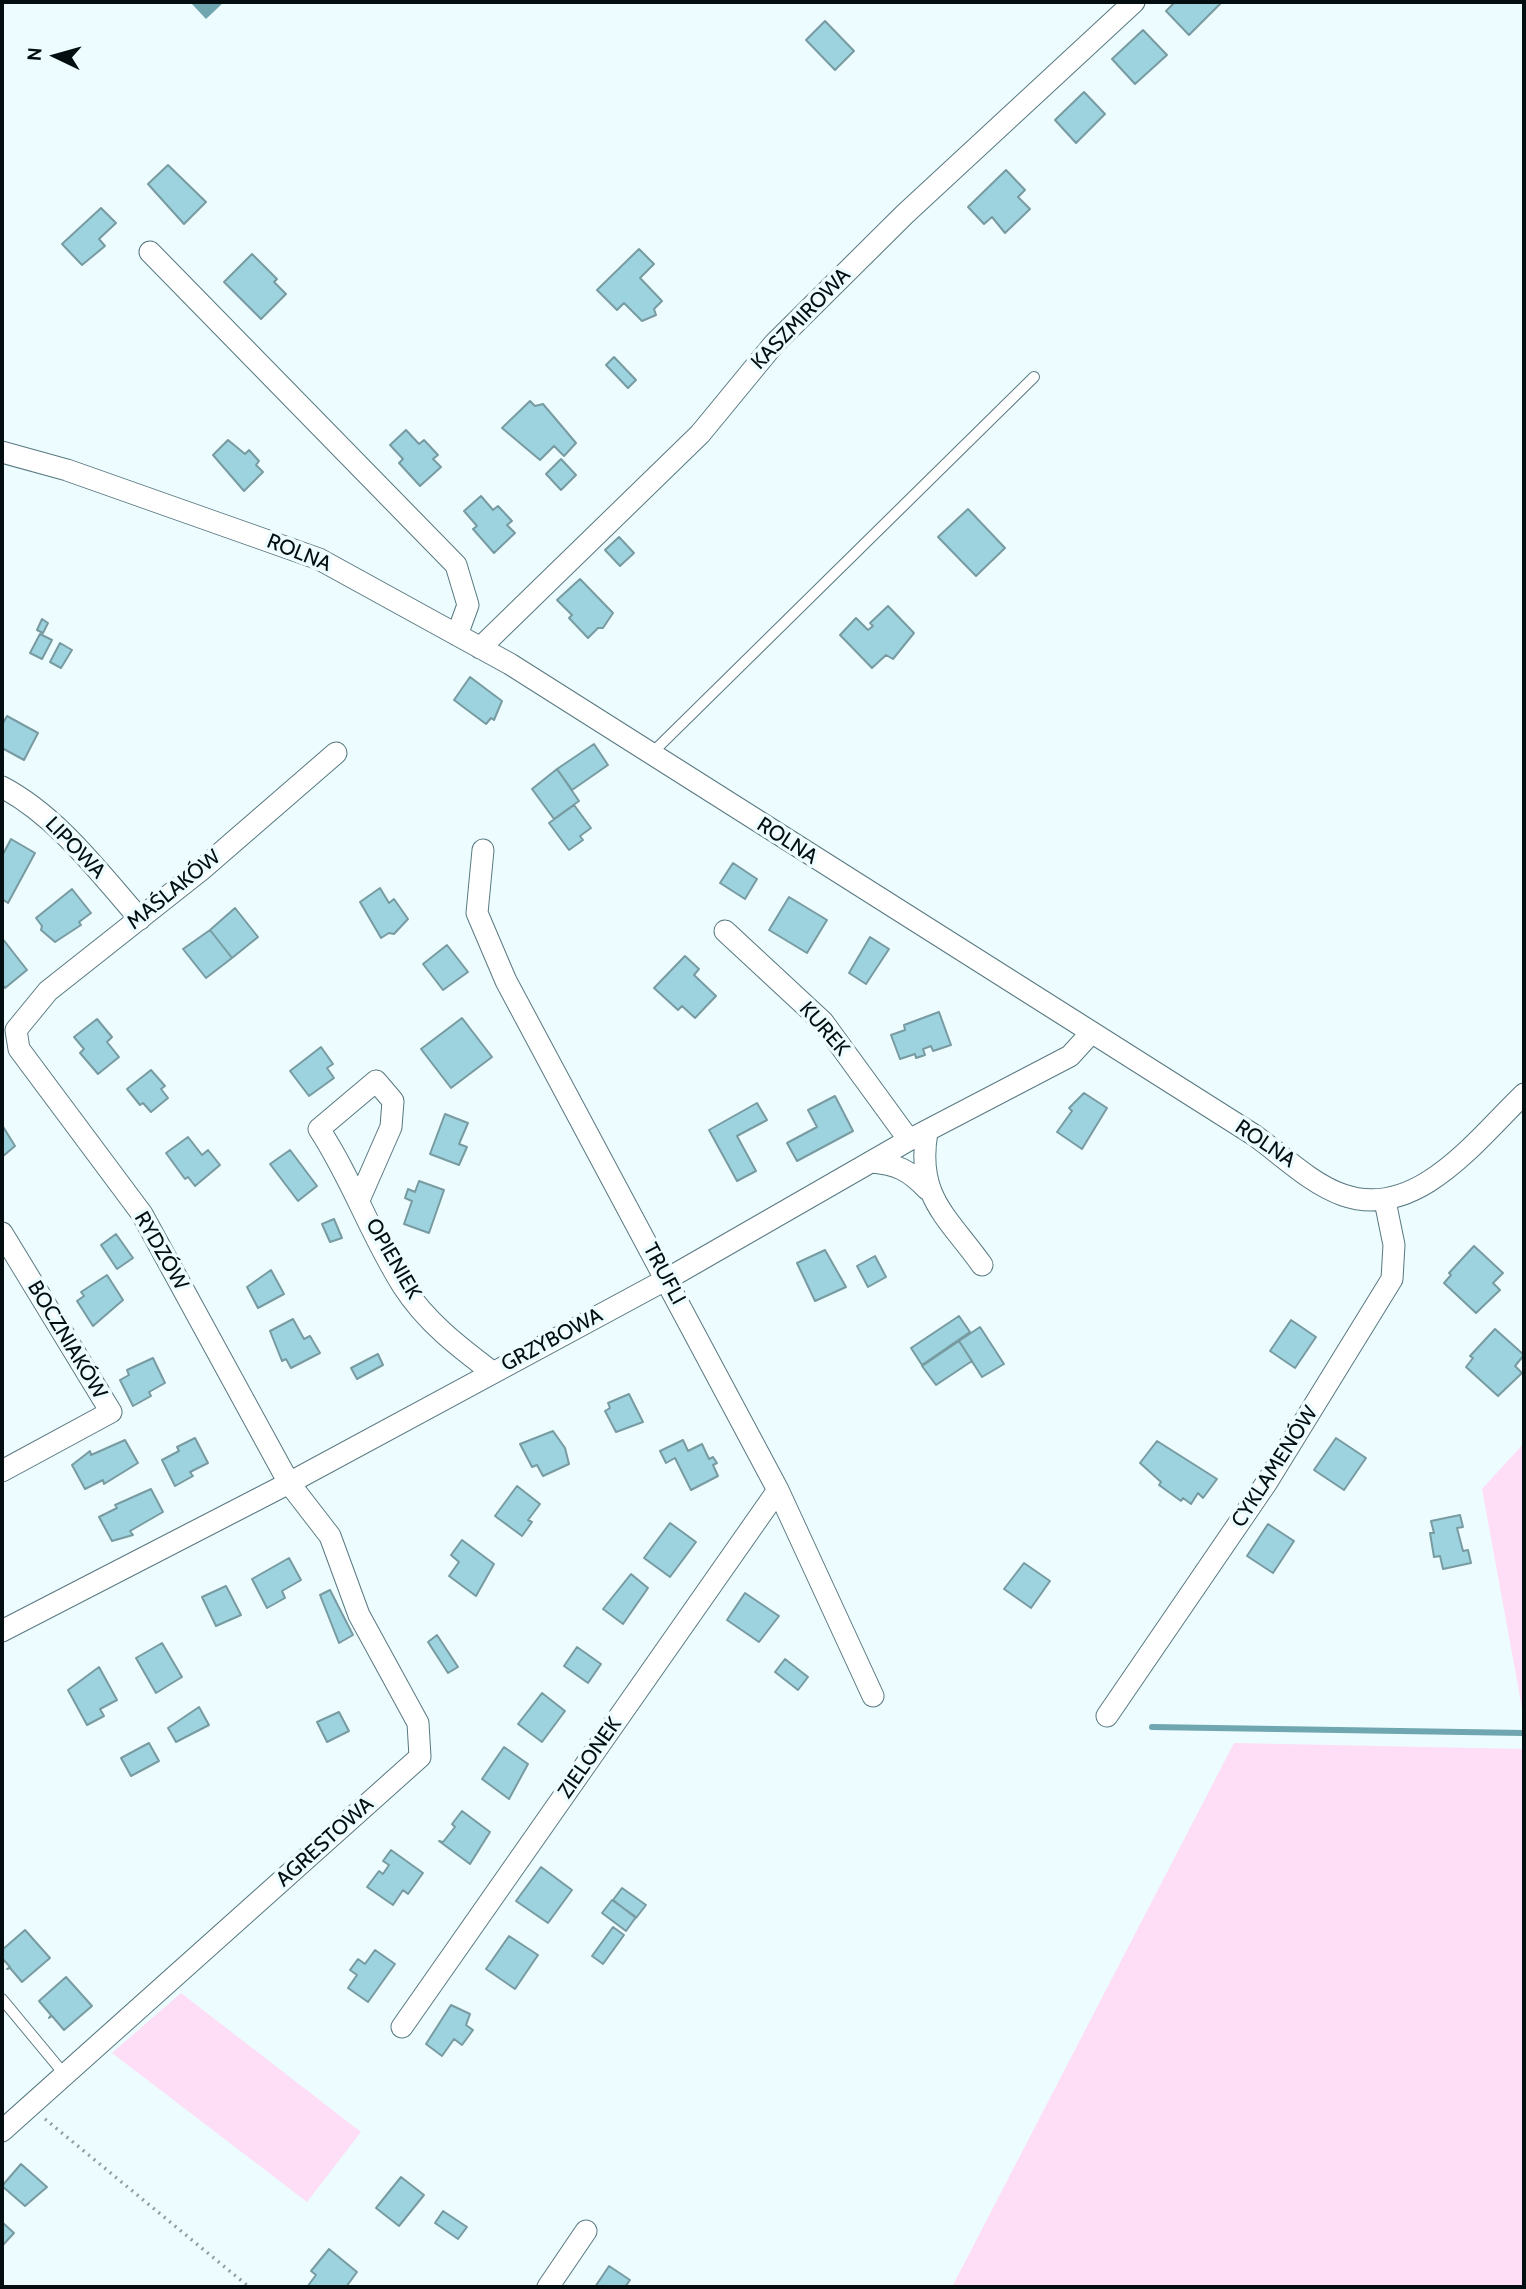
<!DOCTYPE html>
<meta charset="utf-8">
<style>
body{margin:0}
#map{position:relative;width:1526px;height:2289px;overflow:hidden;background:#edfcff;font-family:Cabin,sans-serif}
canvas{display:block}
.frame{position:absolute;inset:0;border:4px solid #030e10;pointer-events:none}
.north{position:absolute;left:21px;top:21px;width:70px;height:70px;-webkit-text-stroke:5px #edfcff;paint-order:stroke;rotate:275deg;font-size:19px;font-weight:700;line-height:28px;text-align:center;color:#030e10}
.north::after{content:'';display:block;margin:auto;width:24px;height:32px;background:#030e10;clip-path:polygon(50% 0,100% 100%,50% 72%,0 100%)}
</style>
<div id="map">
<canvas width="1526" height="2289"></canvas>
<div class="frame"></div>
<div class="north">N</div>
</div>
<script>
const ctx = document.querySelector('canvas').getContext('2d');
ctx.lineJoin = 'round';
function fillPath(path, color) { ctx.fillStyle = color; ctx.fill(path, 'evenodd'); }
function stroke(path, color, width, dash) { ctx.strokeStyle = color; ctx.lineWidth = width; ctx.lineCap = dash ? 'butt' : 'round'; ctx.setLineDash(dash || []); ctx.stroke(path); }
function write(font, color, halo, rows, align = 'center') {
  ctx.font = font + ' Cabin,sans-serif'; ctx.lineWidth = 7; ctx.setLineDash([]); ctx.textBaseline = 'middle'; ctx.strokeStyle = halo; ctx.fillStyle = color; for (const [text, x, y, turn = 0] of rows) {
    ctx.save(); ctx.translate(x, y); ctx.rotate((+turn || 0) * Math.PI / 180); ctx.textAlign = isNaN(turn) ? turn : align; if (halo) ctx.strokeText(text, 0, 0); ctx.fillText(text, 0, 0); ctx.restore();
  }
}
const green = new Path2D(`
 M1524,1443V1719L1482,1489Z
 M1234,1743L1524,1749V2287H952Z
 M181,1993L361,2132L307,2202L112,2053Z`);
const water = new Path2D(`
 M193,2H224L206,19L191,3Z`);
const stream = new Path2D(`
 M1152,1727L1524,1733`);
const building = new Path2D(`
 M1175,2H1222L1189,35L1166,11Z
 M825,21L854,51L835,70L806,40Z
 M1143,30L1167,55L1135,84L1112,59Z
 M1084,92L1105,114L1076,143L1055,120Z
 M168,165L206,202L184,224L148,184Z
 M1006,170L1025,190L1018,197L1030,209L1005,233L992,217L984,224L968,207Z
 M101,208L116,223L99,239L105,246L82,265L62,244Z
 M639,249L654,264L640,278L662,301L654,309L656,315L642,321L624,303L617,310L597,290Z
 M252,254L277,279L274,282L286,294L261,319L224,282Z
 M614,357L636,380L628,388L606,365Z
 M530,401L535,406L543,404L576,443L564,456L554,446L540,460L502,428Z
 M406,430L419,444L424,440L438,455L433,459L441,467L420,486L399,463L403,459L390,445Z
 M228,440L245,454L249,450L259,461L256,465L263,472L244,491L213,455Z
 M561,459L576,475L561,490L546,474Z
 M481,496L493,510L498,506L512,521L507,525L515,533L494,553L473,529L477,526L464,511Z
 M968,509L1005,548L976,576L938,537Z
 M619,537L634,553L620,566L605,550Z
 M580,579L613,613L603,628H598L588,638L569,618L572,615L557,600Z
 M888,606L914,633L893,659L886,655L872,668L840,635L856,618L868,630L873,626L870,623Z
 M42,619L48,623L43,633L37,630Z
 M40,634L52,640L42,659L30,653Z
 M60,643L72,650L61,668L50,662Z
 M470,677L502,701L494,720L491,718L486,724L454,700Z
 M7,716L38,733L24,760L2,748V725Z
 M594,744L608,765L572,790L557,769Z
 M557,769L579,801L554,819L532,789Z
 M574,805L591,828L580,836L583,840L569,850L549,823Z
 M11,839L35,853L8,903L2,899V856Z
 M733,863L757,879L745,899L720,883Z
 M380,888L389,903L394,899L408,919L394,934L389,933L381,938L360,902Z
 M72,889L91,913L79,922L81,925L55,942L41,930L42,926L36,918Z
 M789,897L827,920L807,953L769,930Z
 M235,908L258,937L232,958L210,930Z
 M210,930L232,958L206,978L183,949Z
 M870,937L889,949L866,984L849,973Z
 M2,938L27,970L5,988L2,984Z
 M447,945L468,972L443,990L423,964Z
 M685,956L699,969L694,975L716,996L695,1018L682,1006L678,1010L654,988Z
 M939,1012L951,1045L933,1051L931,1046L923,1049L925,1055L916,1058L915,1054L900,1059L891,1035L905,1030L904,1025Z
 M462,1018L492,1057L451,1088L421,1049Z
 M97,1019L112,1037L107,1042L119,1057L98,1074L80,1053L84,1049L74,1037Z
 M321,1047L333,1064L327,1068L334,1078L309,1096L290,1071Z
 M151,1070L165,1086L161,1089L168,1098L151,1112L143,1103L140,1105L127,1089Z
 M1084,1093L1107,1108L1082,1149L1057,1132L1072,1111L1069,1108Z
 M835,1096L853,1131L797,1161L787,1143L817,1127L808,1110Z
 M757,1103L767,1120L737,1136L756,1171L737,1181L709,1130Z
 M445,1114L468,1123L459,1144L467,1147L459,1165L430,1154Z
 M2,1125L15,1146L2,1157Z
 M188,1137L202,1155L208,1150L220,1165L195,1186L188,1177L185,1179L166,1153Z
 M290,1150L317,1186L298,1201L270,1164Z
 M419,1181L444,1190L429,1233L404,1224L412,1201L405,1198L408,1189L415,1192Z
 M334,1219L342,1238L330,1242L322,1224Z
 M116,1234L133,1258L117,1269L101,1245Z
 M1474,1246L1503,1273L1493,1283L1500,1290L1476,1313L1444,1283L1451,1275L1449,1273Z
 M825,1250L846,1287L815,1301L797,1263Z
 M875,1256L886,1277L868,1287L857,1266Z
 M271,1270L284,1294L258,1308L247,1287Z
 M107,1275L123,1300L93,1326L77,1301L84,1296L81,1292Z
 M959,1316L970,1332L922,1365L911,1348Z
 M293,1319L304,1339L310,1336L320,1353L291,1368L286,1359L282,1361L270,1331Z
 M1291,1320L1316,1337L1295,1368L1270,1351Z
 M980,1327L1004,1364L982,1377L959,1341Z
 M1495,1329L1524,1355L1515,1366L1522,1373L1498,1396L1466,1367L1473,1358L1470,1356Z
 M959,1341L972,1361L936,1385L922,1366Z
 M378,1354L383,1365L357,1379L351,1368Z
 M153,1358L165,1383L149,1392L151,1396L133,1406L120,1380L129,1375L127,1370Z
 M629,1394L643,1422L616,1432L605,1411L610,1408L608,1403Z
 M553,1431L565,1448L569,1464L543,1476L537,1465L532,1467L520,1444Z
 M195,1438L208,1463L190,1472L193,1476L175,1486L162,1460L179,1451L177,1447Z
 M1336,1438L1366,1458L1344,1490L1314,1470Z
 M125,1440L138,1463L104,1484L103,1480L85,1489L72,1465L90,1451L91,1455Z
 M683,1440L688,1451L702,1444L709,1459L713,1457L717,1463L713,1465L718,1476L691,1490L675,1458L666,1463L660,1451Z
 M1157,1441L1217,1479L1203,1498L1198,1493L1191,1504L1183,1498L1181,1501L1159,1485L1161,1482L1140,1463Z
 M517,1486L540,1504L528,1520L532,1522L522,1536L495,1516Z
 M151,1489L163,1512L130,1531L133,1535L112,1541L99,1517L117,1508L115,1505Z
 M1460,1515L1463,1527L1457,1528L1463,1551L1468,1550L1471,1563L1443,1569L1440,1556L1434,1557L1430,1533H1434L1431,1521Z
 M670,1523L696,1542L670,1577L644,1558Z
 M1268,1524L1294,1541L1273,1573L1247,1556Z
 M462,1540L494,1564L476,1596L449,1576L459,1562L451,1555Z
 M289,1558L301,1580L282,1591L285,1598L267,1608L252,1579Z
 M1024,1563L1050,1581L1031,1608L1004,1589Z
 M631,1574L648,1588L623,1624L603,1609Z
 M226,1586L241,1615L216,1626L202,1597Z
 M330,1590L353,1635L339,1643L320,1595Z
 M745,1593L779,1616L759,1642L727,1620Z
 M437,1635L458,1667L448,1673L428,1642Z
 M162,1643L182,1677L156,1693L136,1658Z
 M577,1647L601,1664L588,1683L564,1666Z
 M785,1659L808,1677L798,1690L775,1672Z
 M99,1667L117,1700L100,1709L104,1716L87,1725L68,1690Z
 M542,1693L565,1711L542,1742L518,1724Z
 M199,1707L209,1725L176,1742L168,1728Z
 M339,1712L349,1731L327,1742L317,1722Z
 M149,1743L159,1761L131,1776L121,1758Z
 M504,1747L528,1764L509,1799L482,1779Z
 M462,1811L490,1832L470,1864L439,1841L443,1842L455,1827L452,1824Z
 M391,1850L423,1873L408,1894L403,1890L393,1905L367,1887L379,1871L383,1874L389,1865L383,1861Z
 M541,1867L572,1890L548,1923L516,1901Z
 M622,1888L646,1905L636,1918L613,1900Z
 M612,1900L636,1917L626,1931L602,1913Z
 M613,1927L624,1935L603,1964L592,1956Z
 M25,1930L50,1958L22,1982L10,1968L7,1969L10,1967L2,1958V1950Z
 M509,1936L538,1955L515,1989L486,1969Z
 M375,1950L395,1964L368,2002L348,1988L357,1975L350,1970L358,1959L365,1964Z
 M66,1977L92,2006L64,2030L52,2016L49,2018L51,2015L39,2001Z
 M451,2005L470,2014L466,2025L473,2030L462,2045L454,2039L442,2056L426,2044Z
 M21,2164L47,2187L25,2206L2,2186Z
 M401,2177L424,2195L399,2226L376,2208Z
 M443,2211L467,2227L458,2239L435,2223Z
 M3,2223L14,2233L2,2246V2224Z
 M329,2249L357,2272L346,2287H307L316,2275L311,2271Z
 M609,2266L630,2280L625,2287H595Z`);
const path = new Path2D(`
 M45,2119L249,2287`);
const lane = new Path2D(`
 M651,754L1034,377
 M2,1999L65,2075`);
const street = new Path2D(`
 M150,252L456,565L468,605L457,635
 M2,452L67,470L319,559L510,664L1254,1135C1282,1155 1311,1184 1343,1195C1417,1221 1477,1139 1524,1094
 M480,648L700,434L774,344L905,214L1134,2
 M2,787C57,816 99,872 140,919
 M483,850L477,913L506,981L778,1490L873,1696
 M725,931L823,1022L909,1140
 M927,1132C916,1196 946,1215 982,1265
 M872,1162C897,1164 910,1171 927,1189
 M359,1200L391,1127L393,1101L376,1081L319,1129C352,1179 371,1236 403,1286C426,1322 459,1347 492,1372
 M2,1233L111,1412L2,1471
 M2,1631L289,1483L667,1279L909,1140L1070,1056L1091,1033
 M1107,1716L1267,1482L1392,1279L1394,1245L1385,1201
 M402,2027L778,1490
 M2,2131L420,1757L418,1723L359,1615L330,1536L289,1483L142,1214L19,1049L16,1030L48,991L201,870L336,753
 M548,2287L586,2231`);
const streetNames = [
 ["KASZMIROWA",801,319,-46],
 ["ROLNA",299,553,22],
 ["ROLNA",787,841,33],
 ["LIPOWA",75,848,46],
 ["MAŚLAKÓW",174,890,-39],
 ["KUREK",824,1029,49],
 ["ROLNA",1265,1144,34],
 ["RYDZÓW",161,1251,60],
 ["OPIENIEK",393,1259,60],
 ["TRUFLI",664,1274,62],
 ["BOCZNIAKÓW",67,1340,59],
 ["GRZYBOWA",552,1340,-28],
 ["CYKLAMENÓW",1275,1467,-57],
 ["ZIELONEK",590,1758,-55],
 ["AGRESTOWA",325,1842,-42]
];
fillPath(green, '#fddef6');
fillPath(water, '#70a6b0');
stroke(stream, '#70a6b0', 6);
fillPath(building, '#9cd3de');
stroke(building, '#789ba2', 2);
stroke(lane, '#587980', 12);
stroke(street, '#587980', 23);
stroke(path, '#919ea1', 3.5, [2, 5]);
stroke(lane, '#fff', 10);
stroke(street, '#fff', 21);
write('21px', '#030e10', '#edfcff', streetNames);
</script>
